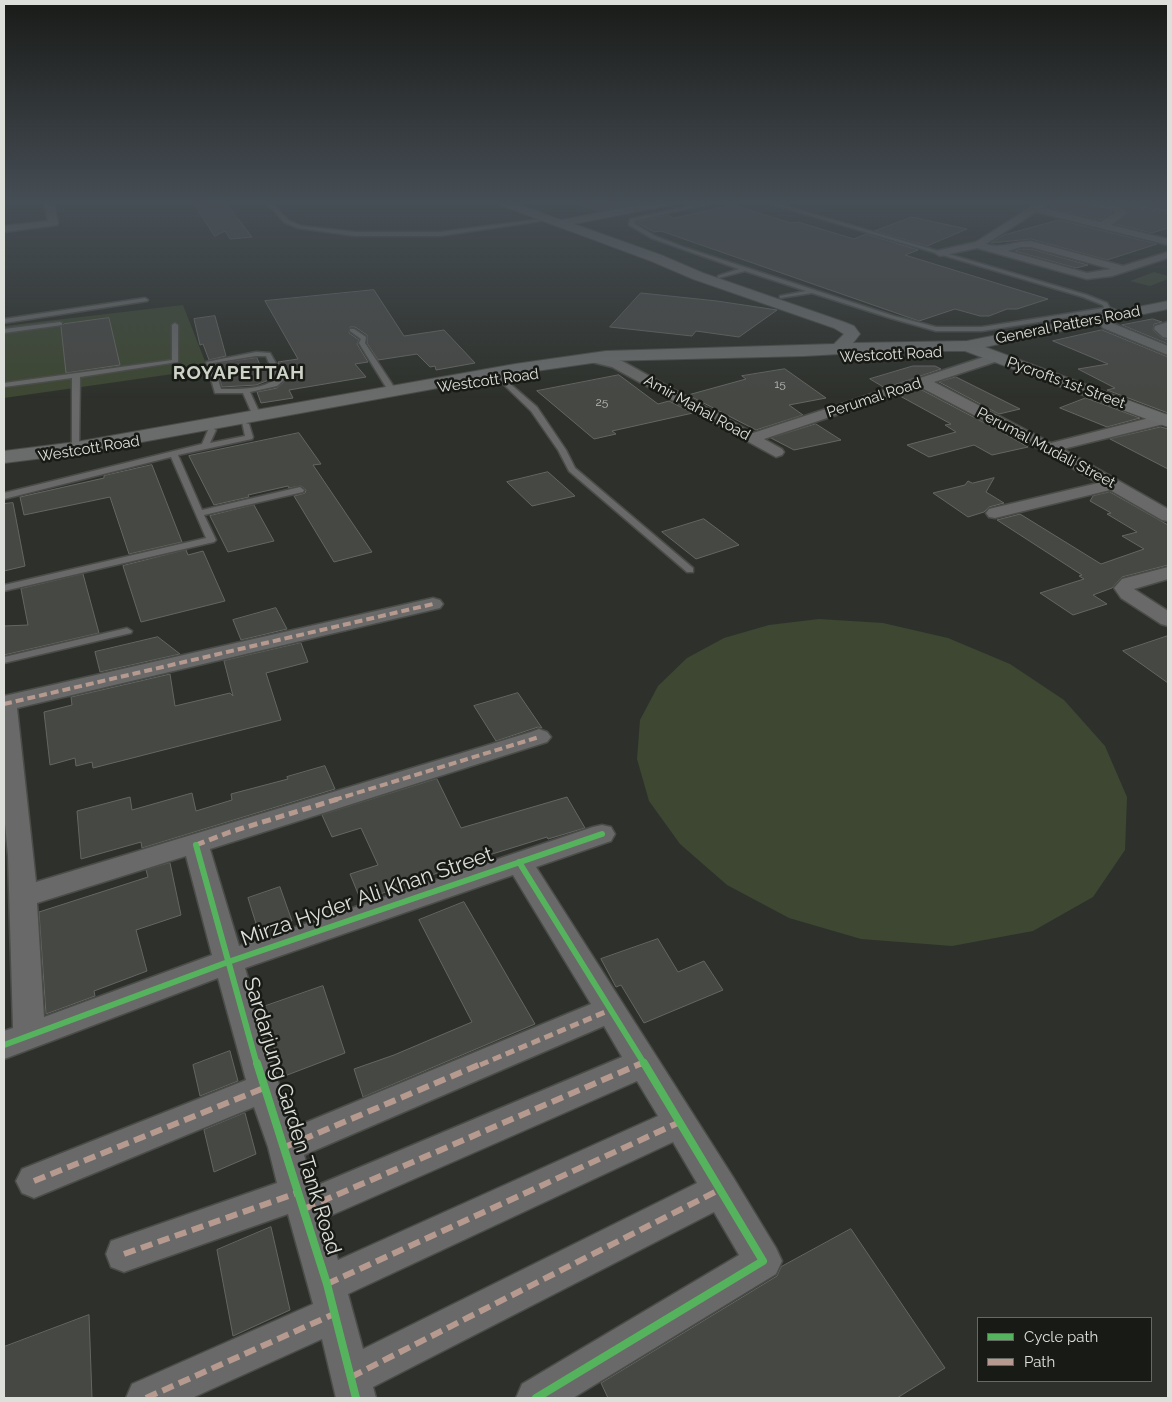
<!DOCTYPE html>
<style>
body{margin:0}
#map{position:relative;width:1172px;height:1402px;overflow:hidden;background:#2e312b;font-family:Raleway,sans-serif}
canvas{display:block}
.frame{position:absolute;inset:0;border:5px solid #dde0da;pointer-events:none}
.legend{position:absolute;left:977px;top:1317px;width:175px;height:65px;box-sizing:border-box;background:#181a16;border:1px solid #676964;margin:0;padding:6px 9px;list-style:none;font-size:15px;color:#dde0da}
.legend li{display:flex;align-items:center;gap:10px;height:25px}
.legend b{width:25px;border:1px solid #676964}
</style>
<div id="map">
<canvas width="1172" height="1402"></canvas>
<div class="frame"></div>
<ul class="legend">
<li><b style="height:6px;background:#56b35d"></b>Cycle path</li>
<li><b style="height:6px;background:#b69a8f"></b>Path</li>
</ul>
</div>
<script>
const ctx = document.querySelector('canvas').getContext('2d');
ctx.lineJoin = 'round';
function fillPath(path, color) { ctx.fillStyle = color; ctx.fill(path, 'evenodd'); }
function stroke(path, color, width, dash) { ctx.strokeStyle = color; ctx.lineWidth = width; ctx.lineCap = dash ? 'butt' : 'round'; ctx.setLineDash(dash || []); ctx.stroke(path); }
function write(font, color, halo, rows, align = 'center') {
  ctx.font = font + ' Raleway,sans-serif'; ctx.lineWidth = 5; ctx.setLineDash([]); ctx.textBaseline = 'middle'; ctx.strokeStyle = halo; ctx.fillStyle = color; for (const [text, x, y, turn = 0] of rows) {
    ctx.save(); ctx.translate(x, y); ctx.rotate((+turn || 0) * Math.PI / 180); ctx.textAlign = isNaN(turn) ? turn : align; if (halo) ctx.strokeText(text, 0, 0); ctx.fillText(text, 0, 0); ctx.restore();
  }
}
const green = new Path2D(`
 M1154,272L1168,276V279L1150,286L1130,281Z
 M183,305L208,369L4,398V326Z
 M819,619L883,623L948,638L1010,664L1064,700L1105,746L1127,797L1125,850L1093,897L1033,931L952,946L861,939L789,918L727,885L680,844L649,801L637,759L640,720L658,686L687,658L724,638L769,625Z`);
const building = new Path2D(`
 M193,202H214L218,206L227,204L252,237L230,239L225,231L215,236Z
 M578,202H638L640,203L597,211L578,204Z
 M1052,202H1080L1089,207L1112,212L1101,220L1051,208Z
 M1124,202H1168V208Z
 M733,205L791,223L798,222L854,239L866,234L918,250L905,255L1048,299L1017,309H1007L989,316H980L955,309L919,321L661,231L654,232L636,222L668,215L674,218Z
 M1122,206L1168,214V228L1152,233L1115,224L1130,212Z
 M912,217L967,229L927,246L875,231Z
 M1059,220L1157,244L1107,260L1031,239L991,243L1004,235Z
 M1021,249H1031L1088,265L1076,268L1015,251Z
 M374,290L404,336L444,330L475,363L436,370L435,366L430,367L417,354L378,360L367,343V335L355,327H350L349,333L359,340L357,344L368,362L355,364L366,377L289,390L293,398L261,403L257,392L277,388L286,380L278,362L298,359L265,301Z
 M641,293L717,301L777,310L739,337L696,331L692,336L610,327Z
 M215,316L226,356L209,360L203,344L200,345L194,319Z
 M109,318L120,365L66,373L61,327L64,324Z
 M1153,319L1162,322L1154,324L1153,330L1162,338L1168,340V344L1122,325Z
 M1102,330L1168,357V413L1107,390L1115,388L1078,369L1108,364L1053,341Z
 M257,358L260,365L267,364L274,378L256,385L222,387L215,364Z
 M913,366H935L941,369L885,388L870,379Z
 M785,369L826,398L789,405L803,415L756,430L688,395L746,379L742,376Z
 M619,375L658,404L669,401L693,413L612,431L616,434L594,439L537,391Z
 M956,377L1020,409L999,414L939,382Z
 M920,389L1000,431L1028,447L992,455L974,445L929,457L907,445L956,432L945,425L951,424L900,396Z
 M1086,398L1140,418L1107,427L1060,408Z
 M816,424L841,440L794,450L771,438Z
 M1161,427L1168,429V469L1110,439Z
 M299,433L321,464L313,465L372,552L334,562L294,496L305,493L306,490L301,486L289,488L288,486L248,495L249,497L214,505L189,456Z
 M152,465L182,542L129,554L110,497L24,515L20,497L104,478V476Z
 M548,472L575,496L532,506L507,482Z
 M994,478L986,492L1004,503L989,507L984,512L968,517L933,493L965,485L968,481L972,483Z
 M1110,492L1168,525V565L1122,577L1112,588L1093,595L1107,604L1073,615L1040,593L1084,579L1079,576L1082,575L997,520L1020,514L1101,564L1144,549L1122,536L1137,532L1107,514L1111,513L1090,501L1093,496Z
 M13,503L25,566L4,571V504Z
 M254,505L274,541L228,552L210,516Z
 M704,519L739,545L696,559L662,532Z
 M186,550L188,555L203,551L225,601L141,622L123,566Z
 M83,574L99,633L4,655V626L28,625L21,589Z
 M276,608L287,629L241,640L233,620Z
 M1168,636V683L1123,651Z
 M158,637L180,654L100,672L95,652Z
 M301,643L308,662L266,673L281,720L93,768L92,762L76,766L75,758L50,765L44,712L72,705L71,697L170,674L175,706L230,693L233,696L224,661Z
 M518,693L542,728L538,727L496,741L474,706Z
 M325,766L335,789L142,848L141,842L81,859L77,811L130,797L132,810L192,793L196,811L232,800L231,794L288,779L287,777Z
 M437,779L461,828L567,797L585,828L548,839L547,837L473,860L361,901L350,874L378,865L361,828L332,837L322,815Z
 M170,863L181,915L136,930L147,971L94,991L95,996L46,1014L39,912L148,877L146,870Z
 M280,887L292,921L259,933L248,898Z
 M464,902L535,1024L363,1097L354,1069L394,1055L472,1022L419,920Z
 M658,939L678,972L704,961L723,990L644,1023L621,985L616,987L601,959Z
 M323,986L345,1053L282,1077L263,1007Z
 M230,1051L238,1081L200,1096L193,1065Z
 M245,1113L256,1154L214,1172L204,1130Z
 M271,1227L290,1310L233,1336L217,1250Z
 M851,1229L945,1368L897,1398H608L601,1383L777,1276L781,1267Z
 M89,1315L92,1398H4V1347Z`);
const lane = new Path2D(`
 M216,202H228L218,204Z
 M266,202H271L288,220L301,226L355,232H440L551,218L553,219L440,236H355L298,228L284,222Z
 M709,202H717L634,221L635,224L655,236L683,247L894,316L936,327H982L1104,308L1103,305L1083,297L765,202H772L1087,295L1107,303L1110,308L1126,314L1123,316L1108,311L982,331H936L890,318L812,293L780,298V296L806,291L745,271L718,278V276L739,269L651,238L629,225L630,219Z
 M1111,202L1168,210V212L1113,203Z
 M145,298L148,300L147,301L4,323V319Z
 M60,322L62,323V325L4,333V329Z
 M175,323L178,325V362L80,377L79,450L72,448V378L4,387V383L172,360V325Z
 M350,329H354L366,337L365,343L396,390L395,392H389L359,343L361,339L350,331Z
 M256,352L270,353L281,372L284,380L277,386L250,392L261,416L257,418L253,416L243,393H215L206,362ZM256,356H266L276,379C261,390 239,389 221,389L213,363Z
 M497,376H501L537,407L566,450L575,468L693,568V572H687L569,471L558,450L531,411L497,378Z
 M242,422L249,424L253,437L252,439L178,455L202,510L300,487L304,490L303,492L204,515L216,540L214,542L4,591V585L206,538L171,457L4,499V493L202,444L208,430L212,428L216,430L210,443L245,436Z
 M127,628L132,631L131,633L4,663V657Z`);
const street = new Path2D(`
 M44,202H54L58,223L57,225L4,232V226L48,221Z
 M1039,202H1050L1043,208L1101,222L1116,212C1106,206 1091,209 1082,202L1113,203L1128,212L1111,225L1168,239V245L1036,212L986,244C1001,249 1015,241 1031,241L1123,266L1168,252V258L1112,276L1087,279L977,248L940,256L935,253L936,251L976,242ZM1021,247H1031L1111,269L1087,273L1008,251Z
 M1107,321L1168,346V355L1103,328L1101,325L1103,322Z
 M1168,322V338L1163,337L1154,329L1155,326Z
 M996,353L1003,357L1001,360L934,382L1051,443L1165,414L1168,415V423L1063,449L1168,509V521L1162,520L1110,490L995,518L989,517L986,513L989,509L1098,483L1043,451L920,387L764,439L782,449L784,452L782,455L776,457L612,367L587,361L585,358L592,354L622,361L753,433Z
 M1168,567V579L1134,589L1168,611V626L1161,624L1121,598L1114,588L1122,579Z
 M433,598L440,600L443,604L440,608L17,708L36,882L531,732L539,729L547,732L551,737L547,742L210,849L239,946L593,827L602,825L611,827L615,834L611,841L536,867L733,1177L776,1248L782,1261L776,1274L573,1398H516L522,1384L739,1255L714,1212L373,1387L376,1398H336L322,1339L192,1398H126L132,1384L313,1304L288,1214L124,1272L111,1267L106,1254L111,1241L277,1183L268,1147L254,1107L34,1198L22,1193L16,1181L22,1169L246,1080L218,978L4,1059V1031L13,1028L8,856L4,813V696ZM186,856L212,955L44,1017L37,903ZM513,875L591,1004L295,1127L280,1088L245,968ZM604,1026L622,1057L313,1187L304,1155ZM637,1081L658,1116L338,1260L325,1218ZM673,1142L697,1183L363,1349L348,1294Z`);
const secondary = new Path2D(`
 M495,202H512L561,220L653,202H677L671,205L574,224L661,255L703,273L844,322L854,326L860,334L853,343L967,341L1168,301V309L985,347L1168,415V427L965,351H892L804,356L606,361L515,374L76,454L4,463V451L76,442L515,364L606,351L834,344L844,334L834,328L693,279L651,261L497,204Z`);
const quietFar2 = new Path2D(`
 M4,704L433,604
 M334,800L539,737`);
const quietFar1 = new Path2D(`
 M196,845L230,832L338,799
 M480,1065L610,1010
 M639,1065L643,1063`);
const quiet = new Path2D(`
 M285,1147L483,1063
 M34,1181L264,1088
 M304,1209L642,1063
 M124,1254L297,1193
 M327,1284L680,1122
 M351,1377L721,1189
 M146,1398L334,1314`);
const cyclewayFar1 = new Path2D(`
 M196,845L257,1065
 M519,862L645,1065
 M4,1045L228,962L602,834`);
const cycleway = new Path2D(`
 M257,1063L327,1284L356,1398
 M536,1398L763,1261L644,1063`);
const farNumbernames = [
 ["15",780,384],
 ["25",602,402]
];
const farStreetnames = [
 ["General Patters Road",1068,325,-11],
 ["Westcott Road",891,355,-3],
 ["Westcott Road",488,381,-8],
 ["Pycrofts 1st Street",1066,383,20],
 ["Perumal Road",874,398,-18],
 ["Amir Mahal Road",697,408,29],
 ["Perumal Mudali Street",1046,448,28],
 ["Westcott Road",89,449,-9]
];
const farDistrictnames = [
 ["ROYAPETTAH",239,373]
];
const nearStreetnames = [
 ["Mirza Hyder Ali Khan Street",367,897,-19],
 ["Sardarjung Garden Tank Road",292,1116,73]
];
fillPath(green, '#3d4732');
fillPath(building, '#464844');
stroke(building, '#646662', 1);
stroke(lane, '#4a4c48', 3);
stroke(street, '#4a4c48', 3);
stroke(secondary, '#4a4c48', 2);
fillPath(lane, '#686968');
fillPath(street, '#686968');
fillPath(secondary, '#6a6c6b');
stroke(quietFar2, '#b69a8f', 4, [8, 4]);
stroke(quietFar1, '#b69a8f', 5, [9, 5]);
stroke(quiet, '#b69a8f', 6, [12, 6]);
stroke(cyclewayFar1, '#56b35d', 6);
stroke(cycleway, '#56b35d', 8);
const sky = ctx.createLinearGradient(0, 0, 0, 398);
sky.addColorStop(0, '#191b18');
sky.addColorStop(0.51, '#464e55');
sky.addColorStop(1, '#464e5500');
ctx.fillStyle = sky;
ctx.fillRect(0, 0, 1172, 398);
write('12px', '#b7bab4', null, farNumbernames);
write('15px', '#dde0da', '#181a16', farStreetnames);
ctx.letterSpacing = '1px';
write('bold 19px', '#cdd3c7', '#181a16', farDistrictnames);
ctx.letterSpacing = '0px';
write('21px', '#dde0da', '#181a16', nearStreetnames);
</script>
